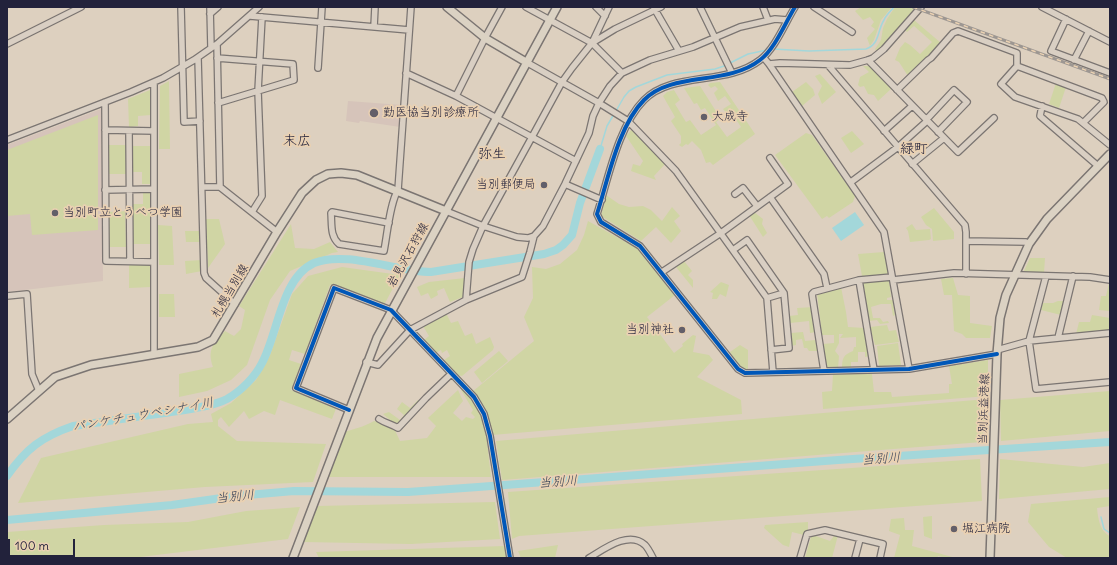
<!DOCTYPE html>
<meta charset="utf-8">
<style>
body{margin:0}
#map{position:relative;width:1117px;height:565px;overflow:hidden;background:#ddd0bf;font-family:Delius,sans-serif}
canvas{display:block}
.frame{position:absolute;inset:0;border:8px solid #22223b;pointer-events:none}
.scale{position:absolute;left:8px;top:539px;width:67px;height:18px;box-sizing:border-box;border:2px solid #22223b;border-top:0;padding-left:5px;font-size:12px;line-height:14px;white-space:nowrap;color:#22223b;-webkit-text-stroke:3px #ead1b2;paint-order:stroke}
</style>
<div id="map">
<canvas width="1117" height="565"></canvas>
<div class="frame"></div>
<div class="scale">100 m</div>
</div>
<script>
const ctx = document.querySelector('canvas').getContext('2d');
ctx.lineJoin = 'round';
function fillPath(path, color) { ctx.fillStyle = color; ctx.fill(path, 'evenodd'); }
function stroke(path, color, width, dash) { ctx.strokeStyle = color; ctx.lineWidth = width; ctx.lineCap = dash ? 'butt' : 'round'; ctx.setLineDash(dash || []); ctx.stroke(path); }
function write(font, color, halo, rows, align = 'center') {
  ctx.font = font + ' Delius,"Klee One",sans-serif'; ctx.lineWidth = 3.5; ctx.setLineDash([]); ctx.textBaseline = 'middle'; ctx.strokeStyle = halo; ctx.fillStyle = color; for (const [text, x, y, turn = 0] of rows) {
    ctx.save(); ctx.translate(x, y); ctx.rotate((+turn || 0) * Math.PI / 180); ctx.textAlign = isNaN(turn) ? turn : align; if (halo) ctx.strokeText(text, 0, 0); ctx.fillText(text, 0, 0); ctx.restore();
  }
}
const built = new Path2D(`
 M348,101L402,105L400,127L360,121L359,123L346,121Z
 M101,109L103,281L7,292V145Z`);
const green = new Path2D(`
 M861,7H892L881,20L874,40L870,46L867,38L875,29L871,26L874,22L870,17L863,20L855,11Z
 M895,7H909L915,9L886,44L877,52L875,49L881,40L883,28L887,19Z
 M914,20L941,43L908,76L899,62L895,60L900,48L905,42L910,45L920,54L932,42L914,26L907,32L905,30Z
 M863,66H869L892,88L878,101L874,95L868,94L864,86L860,87L858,85L860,77L869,72Z
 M820,74L836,92L822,104L818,94L822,86L815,76Z
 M169,81L170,149H159L160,86Z
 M720,82L755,134L713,165L710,162L706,163L701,150L692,141L688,145L686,144L682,147L679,145L681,143V136L671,121L675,117L663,96L667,92L674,90L680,100L675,104L686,122L690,120L701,135L716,125L705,108L701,110L697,103L694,104L684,88L700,86L719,116L720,119L716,122L727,137L741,127L731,112L727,114L723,109L731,104L725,96L718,101L714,93L718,89L715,86L711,88L708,85L710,83Z
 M806,82L813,89L815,95L802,106L792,92Z
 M1056,83L1066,87L1059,108L1049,104Z
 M150,90L151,115L138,116V126L129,127L128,99Z
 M98,115V230L32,235L30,214L7,216V150Z
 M632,129L666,163L654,176L656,180L631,171L633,164L640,166L643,161L626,136Z
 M852,131L864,144L851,153L841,138Z
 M806,133L812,135L855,196L853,202L829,218L827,216L822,219L775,155Z
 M109,145H126V174H109Z
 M132,146H151V184H142V172H132Z
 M143,191L151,192V244H132L131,204H143Z
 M606,195L619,204L629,207L643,206L651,210L662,221L672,207L680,216L674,221L681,231L671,243L656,227L641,241L601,216Z
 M934,208L954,232V239L933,241L932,229L926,225L921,217Z
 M125,211L126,247H109L108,212Z
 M754,212L763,219L762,224L767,233L763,237L749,215Z
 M206,219H219L225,244L208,268Z
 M588,221L640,250L675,295L647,317L674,353L683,346L682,344L693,335L696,336L693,352L709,355L713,360L697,377L741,400L742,414L492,435L486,410L472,392L534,341L524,317L533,298L532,267L546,269L560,264L577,250L584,235Z
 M291,224L295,248L314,249L330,242L338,252L332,253L290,271L270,300L247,365L231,380L207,391L179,397V374L213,367C207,350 213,343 225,331L234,336L241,329L245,310L239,306Z
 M912,224L916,230L930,229L931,239L929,240L910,242L908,231L906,228Z
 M158,225L172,226L174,265H159Z
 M185,231H201V242H186Z
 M884,252L889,274L862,276L858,254Z
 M1030,258H1045L1044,273H1023Z
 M202,260V271L186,274L185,261Z
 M684,261L692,271L688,275L693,280V288L676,267Z
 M129,265H150L151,287L129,288Z
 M342,267L400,275L384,305L330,285L305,354L292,350L289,360L301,364L291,390L337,406L332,419L280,400L275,415L264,411L249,419L244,411L229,427L221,417L218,420V426L237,441L326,444L313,482L205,487L18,503L41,458L188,424L213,422L211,414L231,403L256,380L270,355L292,294L308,276Z
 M465,278V294L463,297L450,302L444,288L437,291L438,295L431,299L428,293L421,296L417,287L429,282Z
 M953,278L958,295L970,296V323L992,326L990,338H966L962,334L954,331L952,295H944L941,279Z
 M889,279L891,297L887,298V300H893L895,315L893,316L891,304H881L871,307L873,318H880L883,322L888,321L889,323L880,324L877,320L869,321L863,281Z
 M721,282L729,285L726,297L720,294L717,299H712L713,293L710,292Z
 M1109,283H1110V311L1099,310L1101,296H1106Z
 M841,287L846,312L848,327L865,328L870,356L865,357V352H858V362H851V368L842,369C842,358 843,355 853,351L854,347H856V337L840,338L843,334H839V343L835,351L839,356L838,369H826L823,344L834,343V335H822L817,293Z
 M159,294H174L175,317H159Z
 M1058,301H1064L1061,315L1041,310L1043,303H1053Z
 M814,307L816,332L810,333L809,321L790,323L789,316L798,315L797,308Z
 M446,313L451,323L458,321L465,336L472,333L476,344L490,337L494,347L493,350L462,376L458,375L444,360L450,356L447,350L442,353L441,350L436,353L424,340L429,336L423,326Z
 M1092,315L1110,318V331L1076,334L1079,322H1090Z
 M887,325L889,331L896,330L899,342L875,345L870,327Z
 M803,332L805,341L815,340L818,351H809L807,348H804L802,339L796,340V345L791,346V333Z
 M898,343L901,365L879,366L877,346Z
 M740,345L748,350V370C739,369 734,359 730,352Z
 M499,351L508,361L482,383L474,372Z
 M988,360V396L823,409L822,392L832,391L833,374H872L874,392H891L892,397L949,393V384H952L949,366Z
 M462,389C476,404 481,412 487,432L486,433L491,477H327L342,433C353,429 364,427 374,421L393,426L400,441L427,438L436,426L428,418L458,390L463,401L453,413L462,421L466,417L473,419L475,417L471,413L473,410L461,390Z
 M1110,391V431L1001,441L1000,400Z
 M987,399L982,442L502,480L496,441Z
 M418,400L420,402L398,426L396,425L383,414L389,412L400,420L404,415L397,409L402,402L410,408Z
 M980,459L982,501L519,536L512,539L508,492Z
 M1000,459L1083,467L1110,463V489L999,499Z
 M1110,497V506L1097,508C1098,518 1100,532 1110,536V558H1067L1049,547L1028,522L1031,504Z
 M495,502L500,539L411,544L303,542L317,506Z
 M300,507L288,539L132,558H7V532L104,525L188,522L246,511Z
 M932,516V539L924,536L923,517Z
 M904,518L905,530H914L912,546L956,558H946L938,556L937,558H894L900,535L889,531L891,519Z
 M808,522V531L804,535L792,532L789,547L783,545L764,528L765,525Z
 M813,535L830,541L834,536L838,535L832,558H805L811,537Z
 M558,545L555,558H521L518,551Z
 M505,546L507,558H319L316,552Z`);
const water = new Path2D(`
 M855,212L864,225L841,241L832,228Z`);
const stream = new Path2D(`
 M773,49L809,51L866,49C880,44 877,31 884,20C886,15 891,11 894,7
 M730,63L748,54L767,50
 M616,111L624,97L629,91L636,87L667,75L715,69L727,65
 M600,149L607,126L614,114
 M1101,517L1104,529L1110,533`);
const river = new Path2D(`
 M7,476C26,449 41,437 73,426C103,422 134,417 165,413C183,410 212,407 227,399C241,391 255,377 262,363C278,334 281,278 314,263C346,250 397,272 431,272L544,254L556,250L563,245L572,235L580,203L600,149
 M7,520L172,505L236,496L294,491L408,492L478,487L838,460L1110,442`);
const minor = new Path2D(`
 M181,7L184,122L200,121
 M210,7L211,48
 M526,7L592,43L622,73
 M596,7L605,16
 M700,7L732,73
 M763,7L768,20
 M795,7C785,23 775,49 760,60C727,86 672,71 644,100C618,126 608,180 597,214L601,222L640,246L738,369L745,373L909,369L997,354
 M814,7L852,32
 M1042,7L1110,42
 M654,8L679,51
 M210,14L218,7
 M250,16L409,30
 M1066,19L1051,51L1110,73
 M374,27L375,7
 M592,43L609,7
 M7,44L81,7
 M217,44L220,187
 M198,58L204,273L206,278L235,304
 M217,58L293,64L294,80L218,103
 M764,58L769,64L884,232L909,369
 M868,60L958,152L994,118
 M1074,60L1089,31
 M526,62L599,103L628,121L676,171L767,298L773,372
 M769,64L780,63L850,65L868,60L873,58L884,49L921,7
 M828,65L965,225L966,232V274
 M1017,66L1102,98L1104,102L1083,123
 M318,68L322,7
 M406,73L456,96L576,161
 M154,82V354
 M897,90L928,60L931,58L953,33L958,31L1017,53V66L1001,84L1015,97L1078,119L1110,145
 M456,96L485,38L502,7
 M105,102L106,261L154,262
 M1042,106L1040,116L1098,166
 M926,120L954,90L967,102L938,132
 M105,130L154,131
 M129,131L130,261
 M884,131L912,106
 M7,140L131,92L163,78L194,60L217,44L259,7
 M912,164L944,138
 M851,182L898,147L927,121
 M565,184L602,200
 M202,187H220L277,232
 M105,190L154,189
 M735,194L743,188L757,206
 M770,197L824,274L827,288
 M446,211L483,226L517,237L528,238L534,236L543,226L565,184L589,133L593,116L599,103L610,86L622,73L650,60L693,47L740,27L775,19L787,20
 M252,212L262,196L258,91L262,17
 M389,223L332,212L331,213C332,225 330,236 339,244L384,251C387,236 390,202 398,190L411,7
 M966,241L1026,242L1029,244
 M733,250L747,240L784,293L789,348L771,350
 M662,272L721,233L788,184L770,158
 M1046,276L1029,341L1036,389L1110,382
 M859,280L874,370
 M893,280L954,273L1090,277L1110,280
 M7,296L27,294L32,374L39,391
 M767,298L784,293
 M466,300L469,262L473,249L483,226L532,137L562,82L572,68L592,43L615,29L661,7
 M1058,338L1073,276
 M997,350L1029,341L1110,333
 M366,362L378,365L410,330L466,300L522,277L530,252L534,236
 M824,371L812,294L814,292L859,280L892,277
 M349,410L296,388L334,288L391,310L474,397L484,414L490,436L510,558
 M379,419C385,423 391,424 398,428L426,398L451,374
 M589,558C604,549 629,530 645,545C648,548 651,554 653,558
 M800,558L807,534L825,530L883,544L880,558
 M855,558L860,539`);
const major = new Path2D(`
 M447,7L485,38L526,62
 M7,419L55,377L91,365L198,347L213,340L277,232L302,193L316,180L328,174L341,173L357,175L446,211
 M293,558L377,338L557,7
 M990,558L997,354L1000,318L1006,295L1029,244L1047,219L1110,154`);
const rail = new Path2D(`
 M913,7L1110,79`);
const cycleway = new Path2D(`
 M795,7C785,23 775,49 760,60C727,86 672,71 644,100C618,126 608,180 597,214L601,222L640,246L738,369L745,373L909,369L997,354
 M349,410L296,388L334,288L391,310L474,397L484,414L490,436L510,558`);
const markers = [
 [374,113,5,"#635f69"],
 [704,117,4,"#635f69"],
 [544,185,4,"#635f69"],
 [55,213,4,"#635f69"],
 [682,330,4,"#635f69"],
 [954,529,4,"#635f69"]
];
const poiNames = [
 ["勤医協当別診療所",383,113],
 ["大成寺",712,117],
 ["当別郵便局",536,185,"right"],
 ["当別町立とうべつ学園",63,213],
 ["当別神社",674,330,"right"],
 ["堀江病院",962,529]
];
const streetNames = [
 ["岩見沢石狩線",408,255,-61],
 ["札幌当別線",230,291,-59],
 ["当別浜益港線",984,409,-88]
];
const waterNames = [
 ["パンケチュウベシナイ川",143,415,-10],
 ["当別川",881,459,-4],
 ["当別川",558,482,-4],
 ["当別川",235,497,-6]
];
const quarterNames = [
 ["末広",297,141],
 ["緑町",914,149],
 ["弥生",492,154]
];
fillPath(built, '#d6c4ba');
fillPath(green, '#d0d5a4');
fillPath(water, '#a3d7da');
stroke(stream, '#a3d7da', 1.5);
stroke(river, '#a3d7da', 8);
stroke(minor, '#7b7572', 8);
stroke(major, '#7b7572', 10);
stroke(minor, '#d9cfc3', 5.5);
stroke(major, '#dbd2c3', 7);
stroke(rail, '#9d9792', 3);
stroke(rail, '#ead1b2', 1.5, [4.5]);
stroke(cycleway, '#0057b8', 4);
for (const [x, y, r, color] of markers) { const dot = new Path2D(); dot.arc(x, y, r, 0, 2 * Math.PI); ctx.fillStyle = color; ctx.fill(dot); stroke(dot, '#ead1b2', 1.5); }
write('12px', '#22223b', '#ead1b2', poiNames, 'left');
write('12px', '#22223b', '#ead1b2', streetNames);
write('italic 13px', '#323e55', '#ead1b2', waterNames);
write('14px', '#22223b', '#ead1b2', quarterNames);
</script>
